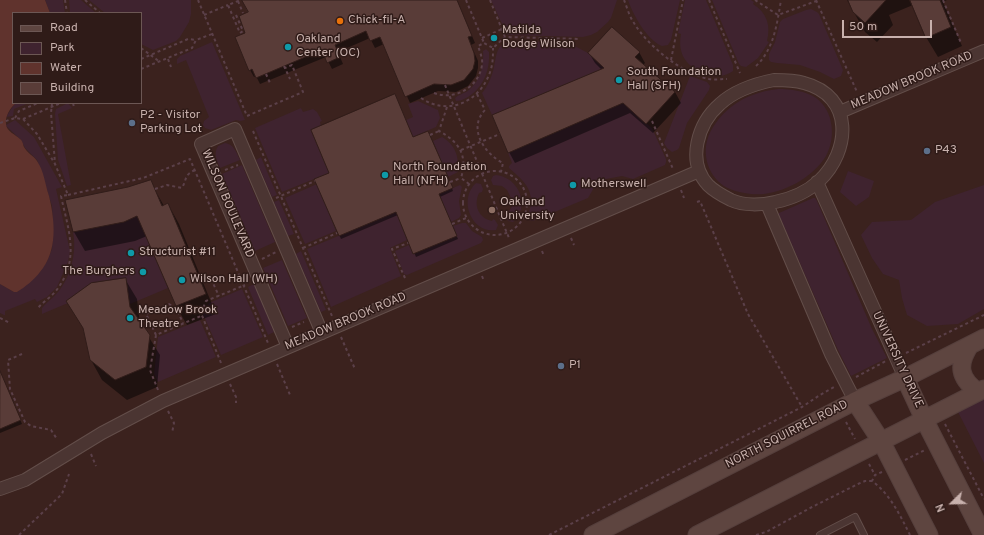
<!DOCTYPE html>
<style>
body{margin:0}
#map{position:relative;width:984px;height:535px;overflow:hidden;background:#3b221e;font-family:Overpass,sans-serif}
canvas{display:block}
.legend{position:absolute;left:12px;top:12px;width:130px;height:92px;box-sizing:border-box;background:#2f1b18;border:1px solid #6c5754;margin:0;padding:5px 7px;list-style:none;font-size:12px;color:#c8b1ad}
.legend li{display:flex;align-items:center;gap:8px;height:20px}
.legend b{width:20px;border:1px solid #6c5754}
.north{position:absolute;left:932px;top:483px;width:40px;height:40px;-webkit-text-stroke:3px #2f1b18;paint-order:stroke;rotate:247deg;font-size:11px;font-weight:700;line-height:16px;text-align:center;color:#c8b1ad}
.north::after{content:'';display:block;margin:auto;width:14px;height:18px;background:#c8b1ad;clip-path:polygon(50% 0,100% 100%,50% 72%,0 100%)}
.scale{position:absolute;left:842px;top:20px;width:90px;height:18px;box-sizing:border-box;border:2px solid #c8b1ad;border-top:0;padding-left:5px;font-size:12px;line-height:14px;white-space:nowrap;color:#c8b1ad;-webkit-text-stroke:3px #2f1b18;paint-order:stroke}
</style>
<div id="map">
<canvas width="984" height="535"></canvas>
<ul class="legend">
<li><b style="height:5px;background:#5e4540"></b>Road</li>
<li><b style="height:11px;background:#3f232f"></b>Park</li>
<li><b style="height:11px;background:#60332d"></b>Water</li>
<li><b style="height:11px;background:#593c38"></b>Building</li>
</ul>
<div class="north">N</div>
<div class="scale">50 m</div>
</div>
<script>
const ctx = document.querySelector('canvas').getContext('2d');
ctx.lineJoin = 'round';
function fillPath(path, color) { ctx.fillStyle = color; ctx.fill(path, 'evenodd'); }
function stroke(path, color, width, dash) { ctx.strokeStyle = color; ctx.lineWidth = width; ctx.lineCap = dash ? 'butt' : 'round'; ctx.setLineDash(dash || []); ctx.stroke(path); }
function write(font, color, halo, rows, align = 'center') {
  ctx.font = font + ' Overpass,sans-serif'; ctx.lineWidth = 3; ctx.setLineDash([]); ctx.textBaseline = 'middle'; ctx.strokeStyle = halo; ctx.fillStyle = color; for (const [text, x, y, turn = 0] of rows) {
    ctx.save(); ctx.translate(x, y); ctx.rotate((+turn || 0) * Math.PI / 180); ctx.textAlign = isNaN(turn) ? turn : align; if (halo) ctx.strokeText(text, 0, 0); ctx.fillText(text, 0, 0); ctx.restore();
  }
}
const green = new Path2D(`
 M45,0H63L65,13H50Z
 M69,0H81L96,13H70Z
 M89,0H191V14L189,22L180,37L176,41L153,50L141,44V13H105Z
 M491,0H617L611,18L608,22L597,32L591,35L583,37L507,35Z
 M628,0H680L671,40L668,45L662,46C647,40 633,15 628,0Z
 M685,0H706L733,65V71C724,78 708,77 697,73L698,70C683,63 678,50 681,34L678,33Z
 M712,0H751L754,2L753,4C767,13 771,25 767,41L769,42L758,58L746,67L741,66L739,64Z
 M811,9L817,12L819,14L843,70L841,76L834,79L820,72L800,65L777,63L771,62L769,60V54L775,42L780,22L783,19L806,10Z
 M512,41L567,42L588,53L604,68L492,115L482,93C488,86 492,76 494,67C497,53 496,44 512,41Z
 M212,42L245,120L240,121L236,120L211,130L205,128L203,125L204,121L209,117L186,60L177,64V59L180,56Z
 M486,49L489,52C490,70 484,87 468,97C464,99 461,101 456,101L455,98C458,95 462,94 466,92C480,83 484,67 483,51Z
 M690,76L707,82L710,86L709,90L687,123L679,148L677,150L672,152L667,148L664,143Z
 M778,89C791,89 806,91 816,98C834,111 836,138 826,156C812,179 778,197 751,194C744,193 737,192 730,189C712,182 702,160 707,141C710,128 721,115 731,107C745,96 761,91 778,89Z
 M418,101L438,110L440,118L436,127L413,137L406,120L413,117L408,104Z
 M16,103H29L14,109L13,116L6,117L13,106Z
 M68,103L72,108L58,114L71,185L67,186L58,160L55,114L56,109Z
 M623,103L652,128L666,159V162L665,165L633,179L622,176L606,179L595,186L588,198L533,221L529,220C527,214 530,210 531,204C532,186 521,179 509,168V166L512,163L508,153Z
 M301,108L303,112L313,109L317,112L322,121L320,122L321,126L311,131L329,173L282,192L255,128Z
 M15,120L34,137L62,187L56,189L70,251L68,262L57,287L47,297L37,302L35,299L5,311V315H4L0,313V284L14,292H17L40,272L47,261L52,249L53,228L52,206L37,160L25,148L21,140L6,126V125Z
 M442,137C456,145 459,157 458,172L448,177L433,141Z
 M225,143C234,144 236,152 240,160L220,168C217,161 213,154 218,146Z
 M261,157L277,195L272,197L256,160Z
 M242,165L275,242L255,251L222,174Z
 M848,171L874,181L869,197L856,206L840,192Z
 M496,175C513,177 524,192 521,209C520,214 517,219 513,222L508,221L506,217L512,206L511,198L507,190L502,186L493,185L491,180L493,176Z
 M476,183L481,184L483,189L482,192L479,193C473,206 479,218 492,221L493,219L495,220L498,225L496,230C471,234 458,199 476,183Z
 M317,184L336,231L305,244L285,198Z
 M460,185L462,187L459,201L461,215L459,218L451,222L439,194Z
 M984,185V309L958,324L927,326L907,315L902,298L899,280L883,274L872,258L861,235L872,222L911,220L935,202Z
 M813,198H815L817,201L872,329L887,358L851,376L838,350L779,215V213Z
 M279,200L294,234L288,236L274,202Z
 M396,212L407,240L390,248L401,276L331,307L307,249Z
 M137,216L168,288L130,304L126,278L91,283L66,301L68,303L42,314V308C47,302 53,298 58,292C71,276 77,252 73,232L124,222Z
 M462,223H466L472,231L482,237L483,240L481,243L407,275L404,274L395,251L409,245L414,254L457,236L453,226Z
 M301,251L326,310L321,312L296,254Z
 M282,260L307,318L288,326L263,268Z
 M254,284L274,332L268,335L248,287Z
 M242,289L263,337L221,355L203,314L209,303Z
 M200,320L216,357L158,382L154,374L158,337Z
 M984,397V463L957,410Z`);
const water = new Path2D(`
 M0,0H45L50,13H13V103H16C10,108 5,116 6,124C6,131 16,135 20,139C23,141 23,145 24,147C27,153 34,156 37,161C44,171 45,184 49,196C55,221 58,251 40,272C34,280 25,287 17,292H14L0,284Z`);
const shadow = new Path2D(`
 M243,0H457L475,43L471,45L478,61V68L476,76L468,86L456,92L438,91L410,103L384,44L375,48L370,38L338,52L343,64L332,69L326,57L260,84L256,76L254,77L250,70L247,33L249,13Z
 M847,0H947L943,2L962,46L938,57L926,37L913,5L889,15L893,25L877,42L865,32Z
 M639,52L645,63L643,65L675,92L681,103L653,133L630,113L515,163L509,152L602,70L595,63L589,53Z
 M430,135L453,191L440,197L458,239L416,257L398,215L341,239L316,179L413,138Z
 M150,181L164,206L168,204L179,224L216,314L187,325L176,306L147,236L135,241L85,251L74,232L67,201L128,188Z
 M125,279L137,299L140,323L160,355L157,387L127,400L102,380L91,360Z
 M0,372L22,424L0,433Z`);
const building = new Path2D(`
 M242,0H457L472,36L468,37L474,53L475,61L473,69L464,80L451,85L434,84L405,97L380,37L370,41L366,31L335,45L340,57L327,63L322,50L256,78L252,69L249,71L235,37L245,33L239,16L248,12Z
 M848,0H886L865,23L853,12Z
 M910,0H940L951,27L926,38Z
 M612,27L640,52L635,57L675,92L646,124L623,103L508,153L492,115L604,68L588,53Z
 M395,94L413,137L428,131L453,188L439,194L457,236L413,254L396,212L339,236L314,179L329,173L311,130Z
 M151,180L162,206L168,203L206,294L176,306L137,216L124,222L73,232L65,200L128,187Z
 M126,278L130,307L150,335L146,367L115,380L90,360L83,328L66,301L91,283Z
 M0,371L21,420L0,429Z`);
const path = new Path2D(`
 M65,0L67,13
 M85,0L100,13
 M198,0L247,116L303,92L292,65L285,68
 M466,0L484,43
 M490,0L505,37
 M624,0C627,7 629,16 634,23C647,45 682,74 709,79C715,80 721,79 727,79
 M709,0L740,73
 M755,0L778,15L819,0
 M816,0L857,92
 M943,0L961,43
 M238,1L243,13
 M204,15L228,5
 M236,15L243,31L240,33L228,5L238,1V0
 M482,38L502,29
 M141,48L160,62
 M141,59L188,39L196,40
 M168,59L171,67
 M671,60L683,0
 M284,66L290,79
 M756,66C774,49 777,24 781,0
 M141,69L192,48L196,40L212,34
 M266,74L270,83
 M445,85L509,238
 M434,93C455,101 479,87 482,65C483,59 480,52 478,46L484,43L493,48L505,37L580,39
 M477,94L485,110C467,129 485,154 503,163L501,172
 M421,98C449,117 482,101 491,69C493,62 493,55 493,48
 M52,103L51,113L55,163
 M73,103L74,107
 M447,107L439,131C459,142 468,155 461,178L469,184
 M15,118L19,111L38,103
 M23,119L61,103
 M652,121L673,169
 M0,123L15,118L23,119L37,134L55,164L68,195L61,196C68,229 80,258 58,288C53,296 44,301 38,308
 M253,131L332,316
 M430,135L439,131
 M461,150L500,134
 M225,170L238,165
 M463 203a32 32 0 1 1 64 0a32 32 0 1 1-64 0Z
 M450,182L461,178
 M155,189L167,185L182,188C187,179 184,175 195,170
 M681,190L684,198
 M68,195L143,178L190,159L268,343
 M276,198L315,181
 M697,202L700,201L748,314L802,407
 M452,224L466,218
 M571,238L574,245
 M303,248L337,233
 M542,251L544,256
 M262,259L276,252
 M482,276L484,281
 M405,278L392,249L408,243
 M211,279L219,296
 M0,318L10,323
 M292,327L304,322
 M156,335L146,314L169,304L177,310L183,323
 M341,337L355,369
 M906,353L984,315
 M22,354L8,360L10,389L25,422L31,426L51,430L57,439
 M221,363L201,313L206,301L245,285
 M277,364L290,395
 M856,377L886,361
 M230,384L236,397V403
 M158,390L150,370L156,335L201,316
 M168,411L174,423L172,433
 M846,422L855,439
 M945,424L984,499
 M91,454L96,466
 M905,460L925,450
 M869,464L875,475
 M882,472L875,475L872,481C890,494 900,515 910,535
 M19,535L62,494L69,474
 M549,535L802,407L820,395L836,386
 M756,535L766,532L812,507L858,484L865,481H872`);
const service = new Path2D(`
 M820,535L855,517L864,535`);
const minor = new Path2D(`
 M774,80C784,80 794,80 804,83C854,96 851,151 819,181C807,192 790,199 775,202C762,205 744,206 731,200C723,196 715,192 708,185C686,161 698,123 720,104C735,90 754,84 774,80Z
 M840,112L984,51
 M817,182L905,378
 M767,204L831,354L855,401
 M288,347L201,144L235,129L322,333
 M0,489L25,480L102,433L163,401L699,171`);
const secondary = new Path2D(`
 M970,345C957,365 959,378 978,392
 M905,378L924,419L983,535
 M855,401L881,441L929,535
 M593,535L855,401L905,378L984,338
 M697,535L984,389`);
const markers = [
 [340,21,4,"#e8710a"],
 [494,38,4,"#0f9aa8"],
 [288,47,4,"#0f9aa8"],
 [619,80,4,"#0f9aa8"],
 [132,123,4,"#5c6f8a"],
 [927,151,4,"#5c6f8a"],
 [385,175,4,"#0f9aa8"],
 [573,185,4,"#0f9aa8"],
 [492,210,4,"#8d6e63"],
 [131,253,4,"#0f9aa8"],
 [143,272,4,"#0f9aa8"],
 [182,280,4,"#0f9aa8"],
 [130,318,4,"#0f9aa8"],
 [561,366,4,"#5c6f8a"]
];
const poiNames = [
 ["Chick-fil-A",348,21],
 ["Matilda",502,31],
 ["Dodge Wilson",502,45],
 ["Oakland",296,40],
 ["Center (OC)",296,54],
 ["South Foundation",627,73],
 ["Hall (SFH)",627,87],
 ["P2 - Visitor",140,116],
 ["Parking Lot",140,130],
 ["P43",935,151],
 ["North Foundation",393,168],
 ["Hall (NFH)",393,182],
 ["Motherswell",581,185],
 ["Oakland",500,203],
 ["University",500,217],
 ["Structurist #11",139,253],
 ["The Burghers",135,272,"right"],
 ["Wilson Hall (WH)",190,280],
 ["Meadow Brook",138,311],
 ["Theatre",138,325],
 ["P1",569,366]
];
const streetNames = [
 ["MEADOW BROOK ROAD",912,81,-23],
 ["WILSON BOULEVARD",227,204,67],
 ["MEADOW BROOK ROAD",346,322,-23],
 ["UNIVERSITY DRIVE",897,360,65],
 ["NORTH SQUIRREL ROAD",787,435,-27]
];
fillPath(green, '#3f232f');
fillPath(water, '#60332d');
fillPath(shadow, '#0007');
fillPath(building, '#593c38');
stroke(building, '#311d1a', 1);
stroke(service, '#634e4a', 8);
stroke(minor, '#634e4a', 14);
stroke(secondary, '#553f3c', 19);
stroke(path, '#5b4049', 2, [3, 3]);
stroke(service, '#4b3532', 6);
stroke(minor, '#4b3532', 12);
stroke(secondary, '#5e4540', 17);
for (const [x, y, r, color] of markers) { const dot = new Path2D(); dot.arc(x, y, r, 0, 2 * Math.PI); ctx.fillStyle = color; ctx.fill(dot); stroke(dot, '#2f1b18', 1.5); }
write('12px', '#c8b1ad', '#2f1b18', poiNames, 'left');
write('12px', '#c8b1ad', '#2f1b18', streetNames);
</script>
